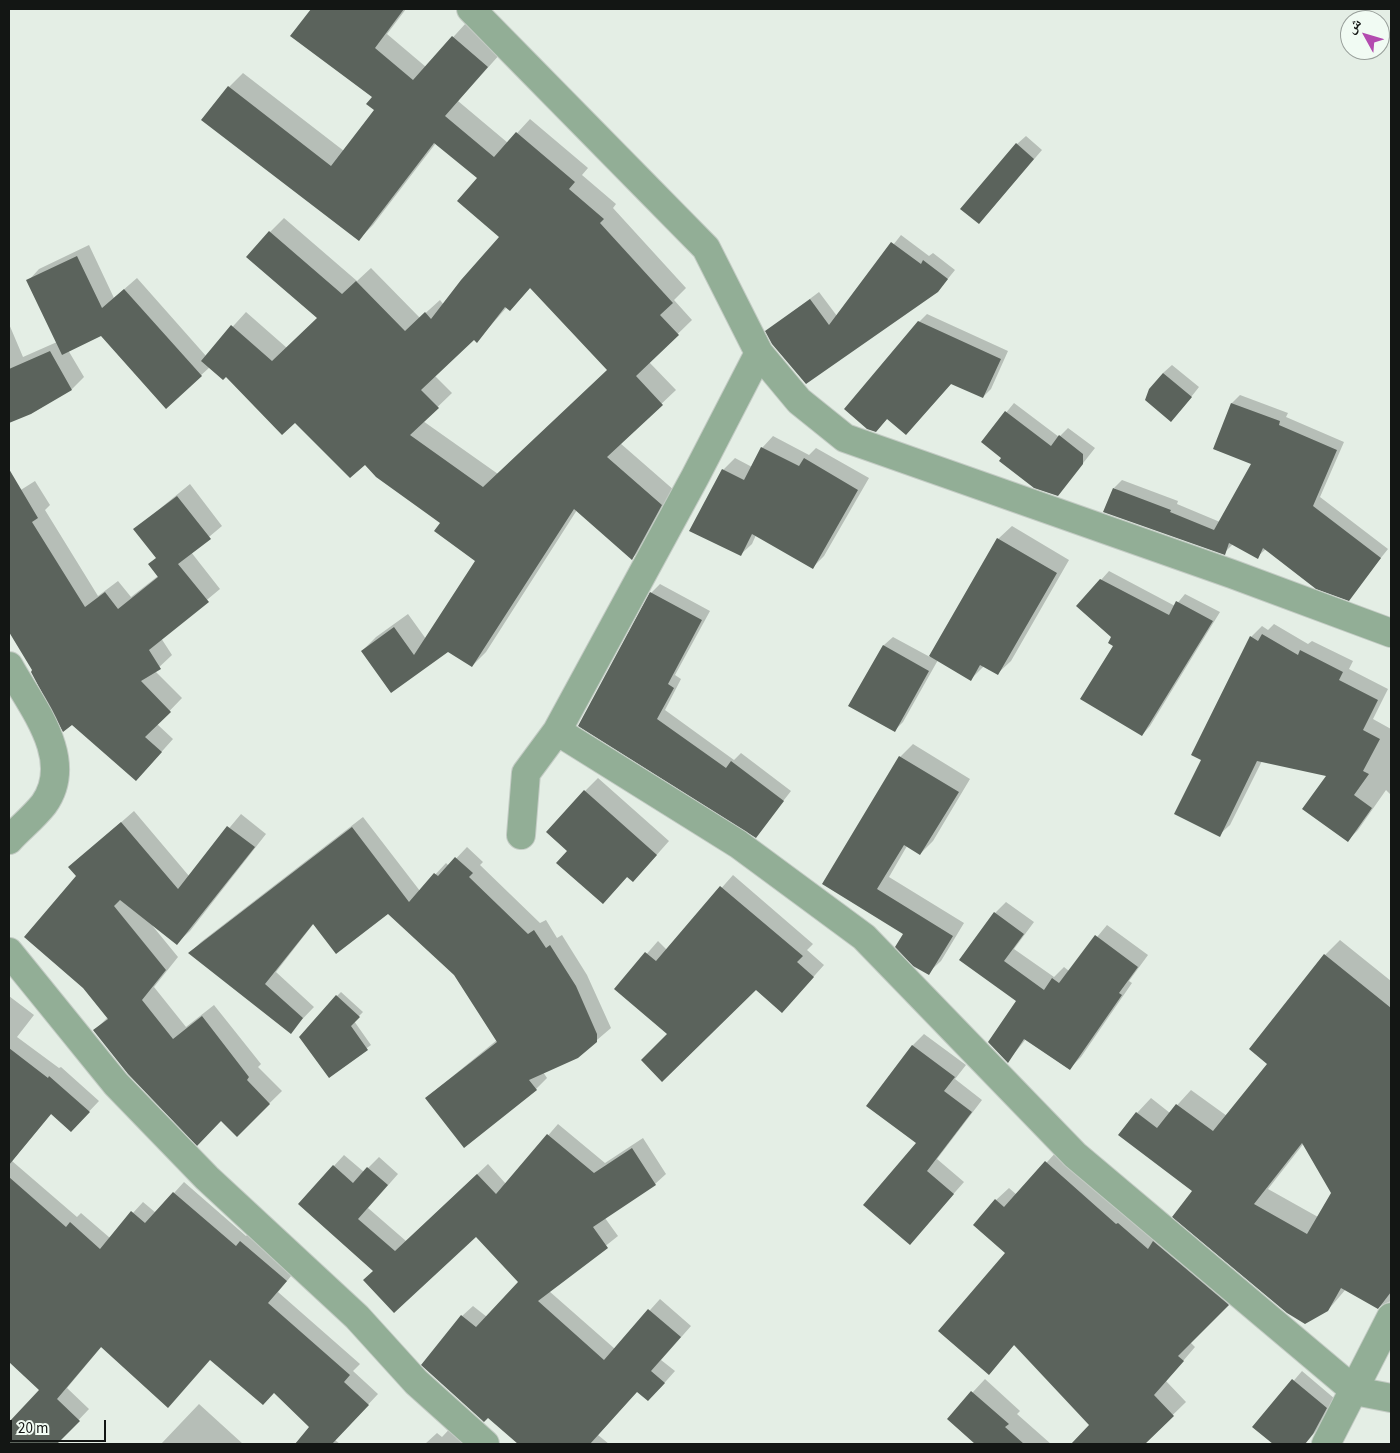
<!DOCTYPE html>
<meta charset="utf-8">
<style>
body{margin:0}
#map{position:relative;width:1400px;height:1453px;overflow:hidden;background:#e4eee5;font-family:"Source Sans 3","Noto Naskh Arabic",sans-serif}
canvas{display:block}
.frame{position:absolute;inset:0;border:10px solid #131614;pointer-events:none}
.north{position:absolute;left:1340px;top:10px;width:50px;height:50px;box-sizing:border-box;background:#f1fbf3;border:1px solid #989f9a;border-radius:50%;rotate:309deg;font-size:14px;font-weight:700;line-height:20px;text-align:center;color:#131614}
.north::after{content:'';display:block;margin:auto;width:18px;height:22px;background:#b34baf;clip-path:polygon(50% 0,100% 100%,50% 72%,0 100%)}
.scale{position:absolute;left:10px;top:1420px;width:96px;height:22px;box-sizing:border-box;border:2px solid #131614;border-top:0;padding-left:6px;font-size:15px;line-height:18px;white-space:nowrap;color:#131614;-webkit-text-stroke:4px #f1fbf3;paint-order:stroke}
</style>
<div id="map">
<canvas width="1400" height="1453"></canvas>
<div class="frame"></div>
<div class="north">ش</div>
<div class="scale">20 m</div>
</div>
<script>
const ctx = document.querySelector('canvas').getContext('2d');
ctx.lineJoin = 'round';
function fillPath(path, color) { ctx.fillStyle = color; ctx.fill(path, 'evenodd'); }
function stroke(path, color, width, dash) { ctx.strokeStyle = color; ctx.lineWidth = width; ctx.lineCap = dash ? 'butt' : 'round'; ctx.setLineDash(dash || []); ctx.stroke(path); }
const shadow = new Path2D(`
 M312,9H406L387,34L426,67L466,23L501,53L458,101L508,143L530,119L588,168L582,175L616,204L613,208L686,288L674,300L692,320L649,362L676,390L620,443L675,491L646,545L632,558L577,510L486,652L472,666L448,650L391,692L362,651L376,637L408,614L426,639L477,561L442,522L365,463L210,367L166,407L101,334L68,350L84,377L72,389L33,412L9,422V324L23,357L57,342L28,281L39,269L89,245L114,298L137,278L206,356L246,312L287,348L319,317L270,232L284,218L357,281L371,268L420,318L440,300L444,305L501,237L478,178L436,143L373,225L359,239L229,87L243,73L344,151L376,110L373,97L292,36ZM531,287L609,370L498,474L423,421L452,393L435,376L474,338L477,341L507,307L510,310Z
 M1026,136L1042,150L987,214L1017,144Z
 M901,235L929,256L933,253L955,270L938,291L806,383L767,331L819,292L837,316Z
 M927,314L1008,351L991,389L983,397L952,383L906,434L888,418L876,431L919,322Z
 M1172,365L1199,387L1180,411L1163,373Z
 M1240,395L1288,413L1286,417L1344,442L1320,497L1388,549L1348,599L1266,549L1257,557L1233,544L1224,553L1114,488L1122,480L1178,501L1177,504L1220,522L1253,463L1214,449L1232,403Z
 M1014,403L1059,437L1068,428L1095,448L1058,495L982,442Z
 M773,436L809,455L816,448L869,478L824,556L813,567L756,535L752,544L740,555L723,470L735,458L752,467L762,448Z
 M9,481L16,493L35,481L50,505L45,510L98,596L118,581L131,597L158,576L157,557L135,529L190,484L222,526L191,552L220,589L161,638L172,655L155,671L182,698L157,724L173,739L148,767L47,676L9,614Z
 M1012,526L1069,560L1011,661L997,674L984,666L971,679L938,660L903,722L894,731L850,705L884,645L893,637L930,657L998,539Z
 M1109,571L1175,606L1185,594L1220,612L1150,726L1142,735L1113,636L1101,580Z
 M660,584L710,611L675,675L681,679L665,710L734,760L741,753L791,791L756,836L579,725L651,593Z
 M1274,624L1308,644L1312,641L1353,661L1349,669L1388,689L1373,719L1391,729V795L1386,790L1358,830L1348,840L1329,775L1262,761L1230,825L1219,835L1203,760L1251,637L1262,626L1268,630Z
 M913,744L970,779L933,841L920,854L907,846L889,877L964,923L941,961L928,973L905,933L823,884L900,757Z
 M598,778L669,841L646,867L628,876L603,903L568,851L585,791Z
 M134,811L189,876L241,814L266,834L190,931L177,943L151,924L178,957L154,987L186,1027L214,1005L261,1064L258,1067L282,1091L237,1135L221,1119L94,1031L108,1017L78,876L70,867Z
 M363,817L420,891L446,863L449,866L467,847L483,862L480,865L540,923L546,920L557,938L562,935L587,975L611,1028L577,1057L543,1072L547,1078L536,1089L464,1146L426,1098L497,1040L455,974L388,912L314,923L276,972L314,1007L290,1032L190,953L201,942Z
 M733,875L813,944L807,950L824,965L782,1012L755,989L669,1034L616,989L658,941L667,950Z
 M1006,902L1034,922L1014,949L1054,977L1064,967L1069,971L1107,925L1148,955L1129,981L1132,983L1081,1057L1069,1069L1026,1039L1008,1061L1017,1001L961,960L995,913Z
 M1340,940L1391,981V1225L1373,1250L1385,1261L1391,1255V1301L1378,1307L1346,1289L1328,1310L1194,1191L1137,1113L1151,1098L1170,1113L1191,1090L1227,1116L1269,1063L1325,955ZM1304,1143L1332,1193L1318,1217L1268,1189Z
 M341,992L363,1012L354,1021L371,1045L329,1076L337,996Z
 M9,996L34,1015L17,1037L59,1068L61,1067L99,1101L81,1120L52,1113L12,1161L77,1217L81,1213L110,1238L143,1202L156,1213L184,1182L246,1236L251,1231L296,1270L278,1292L360,1364L353,1371L378,1394L335,1440L340,1444H296L311,1427L274,1392L211,1359L102,1346L67,1388L89,1409L56,1444H9V1424L40,1390L9,1360Z
 M924,1034L966,1065L955,1079L982,1100L937,1159L964,1182L910,1243L917,1143L868,1106L913,1045Z
 M558,1124L605,1163L643,1138L666,1174L655,1184L605,1218L618,1236L549,1291L615,1349L660,1299L691,1326L661,1360L675,1371L659,1389L638,1390L598,1435L609,1444H520L488,1416L462,1316L473,1306L487,1317L519,1282L476,1236L375,1270L299,1204L344,1155L364,1172L379,1157L398,1174L368,1208L406,1241L488,1164L506,1184Z
 M1058,1150L1241,1292L1190,1342L1195,1347L1166,1381L1186,1402L1143,1444H1073L1091,1425L1015,1344L1001,1360L1007,1253L996,1200L1009,1188L1017,1195Z
 M1302,1371L1335,1399L1322,1424L1305,1444H1275L1254,1427Z
 M985,1379L1020,1411L1017,1414L1051,1444H977L948,1419Z
 M199,1404L243,1444H161Z
 M457,1421L466,1444H425L437,1433L442,1437Z`);
const building = new Path2D(`
 M311,9H404L375,48L413,80L452,36L488,67L445,116L494,157L516,132L575,182L569,189L604,219L600,223L673,303L660,315L679,335L636,376L663,405L607,457L662,505L632,560L574,509L472,667L448,652L391,693L361,651L394,627L414,655L475,561L434,531L440,523L376,477L365,465L350,478L295,423L282,435L226,377L223,380L201,361L231,325L272,361L317,318L246,257L269,231L342,294L356,281L405,331L425,312L431,319L461,280L499,237L457,201L477,178L434,143L359,241L201,120L228,86L331,166L374,110L366,104L372,97L290,36ZM530,288L607,370L483,487L410,435L439,408L421,390L474,340L477,343L505,307L510,311Z
 M1016,143L1034,159L979,224L960,209Z
 M891,242L921,264L923,260L948,279L938,292L806,384L772,344L765,331L810,299L829,325Z
 M77,256L102,308L124,289L202,376L166,409L101,336L62,355L26,280Z
 M918,321L1001,359L983,398L951,384L906,435L887,419L876,432L867,429L844,409Z
 M50,351L72,390L31,414L9,423V369Z
 M1163,373L1192,397L1171,422L1145,400L1149,389Z
 M1231,403L1280,421L1279,425L1337,450L1313,506L1381,558L1349,601L1316,589L1263,548L1258,559L1229,543L1225,555L1103,512L1113,488L1171,510L1170,512L1214,530L1251,464L1213,449Z
 M1005,411L1051,446L1059,435L1083,454V464L1058,496L1034,488L999,461L1001,458L981,442Z
 M761,447L799,466L804,458L858,490L813,569L752,534L741,556L689,531L722,469L744,480Z
 M9,469L38,518L32,522L85,607L105,592L118,609L158,577L148,564L156,558L133,529L177,496L211,539L178,564L209,602L149,650L161,669L141,681L171,712L145,737L162,752L136,781L72,725L63,732L31,672L32,670L9,632Z
 M997,538L1057,573L998,675L980,665L971,681L929,656Z
 M1100,579L1169,615L1176,601L1213,621L1142,736L1080,699L1113,646L1108,643L1111,637L1076,606Z
 M650,592L702,620L668,684L674,688L657,719L726,768L731,761L784,801L756,838L578,726Z
 M1262,634L1298,655L1300,650L1343,672L1339,680L1378,700L1363,730L1380,739L1363,771L1369,774L1354,795L1372,808L1348,842L1302,809L1326,776L1257,761L1220,837L1174,814L1201,760L1191,755L1250,636L1258,641Z
 M883,645L929,671L895,732L848,706Z
 M899,756L959,792L920,855L904,845L877,889L953,936L929,975L913,966L895,947L903,934L822,884Z
 M584,790L657,855L633,882L627,877L603,904L556,863L567,851L546,832Z
 M121,822L178,889L227,826L255,847L177,945L120,900L114,906L166,970L142,1000L173,1039L202,1016L249,1077L247,1080L270,1104L237,1137L221,1121L197,1146L128,1074L93,1030L108,1019L83,988L24,937L76,876L68,867Z
 M352,827L409,902L434,873L438,876L455,857L473,873L469,877L528,934L534,930L546,948L550,945L576,986L597,1034V1042L578,1058L529,1080L537,1090L464,1148L425,1098L497,1042L454,975L388,914L336,954L313,924L265,984L303,1018L291,1034L188,953Z
 M720,886L803,956L797,962L814,977L782,1013L756,990L662,1082L641,1060L667,1034L614,989L645,952L656,961Z
 M994,912L1024,934L1004,961L1044,990L1052,978L1059,983L1095,935L1138,967L1119,993L1122,995L1070,1070L1024,1039L1008,1063L988,1042L1016,1001L959,960Z
 M1324,954L1391,1008V1292L1378,1309L1341,1288L1328,1311L1305,1324L1287,1313L1172,1217L1192,1191L1118,1135L1136,1112L1157,1128L1176,1104L1213,1131L1267,1064L1249,1049ZM1302,1143L1331,1193L1307,1234L1254,1204Z
 M336,995L360,1017L351,1026L368,1050L329,1078L299,1037Z
 M912,1045L955,1077L944,1091L972,1112L927,1171L954,1194L910,1245L863,1205L916,1143L866,1106Z
 M9,1048L48,1078L49,1076L90,1112L71,1132L51,1114L9,1165Z
 M547,1134L594,1173L632,1148L656,1185L593,1227L608,1248L538,1301L604,1360L648,1309L681,1337L651,1371L665,1383L648,1401L637,1392L590,1444H518L488,1418L484,1422L421,1365L461,1315L476,1327L518,1282L476,1237L394,1313L363,1280L373,1271L298,1204L333,1165L353,1183L367,1167L388,1185L358,1219L395,1251L477,1174L496,1194Z
 M1045,1161L1116,1224L1118,1223L1148,1249L1153,1241L1229,1305L1178,1356L1184,1361L1154,1395L1174,1416L1145,1444H1071L1089,1425L1014,1345L989,1375L938,1331L1005,1253L973,1225L995,1199L1004,1207Z
 M9,1177L66,1227L70,1222L100,1249L131,1211L145,1223L173,1192L236,1246L240,1241L287,1281L268,1303L350,1375L344,1382L369,1405L332,1444H295L309,1427L274,1393L263,1405L210,1360L168,1408L101,1347L57,1399L80,1421L57,1444H9V1422L39,1390L9,1362Z
 M1292,1379L1327,1408L1313,1434L1305,1444H1273L1252,1427Z
 M971,1391L1009,1424L1005,1427L1024,1444H975L947,1419Z`);
const minor = new Path2D(`
 M471,9L706,248L759,353L799,401L845,438L1232,574L1391,633
 M9,666C31,706 76,759 44,804C34,817 20,828 9,840
 M557,731L738,844L864,937L1075,1155L1355,1391L1391,1398
 M521,835L526,773L557,731L695,477L759,353
 M9,952L116,1084L207,1178L357,1317L416,1382L485,1444
 M1326,1444L1391,1317`);
fillPath(shadow, '#0003');
fillPath(building, '#5b635c');
stroke(minor, '#c3cbc4', 30);
stroke(minor, '#92ae96', 28);
</script>
